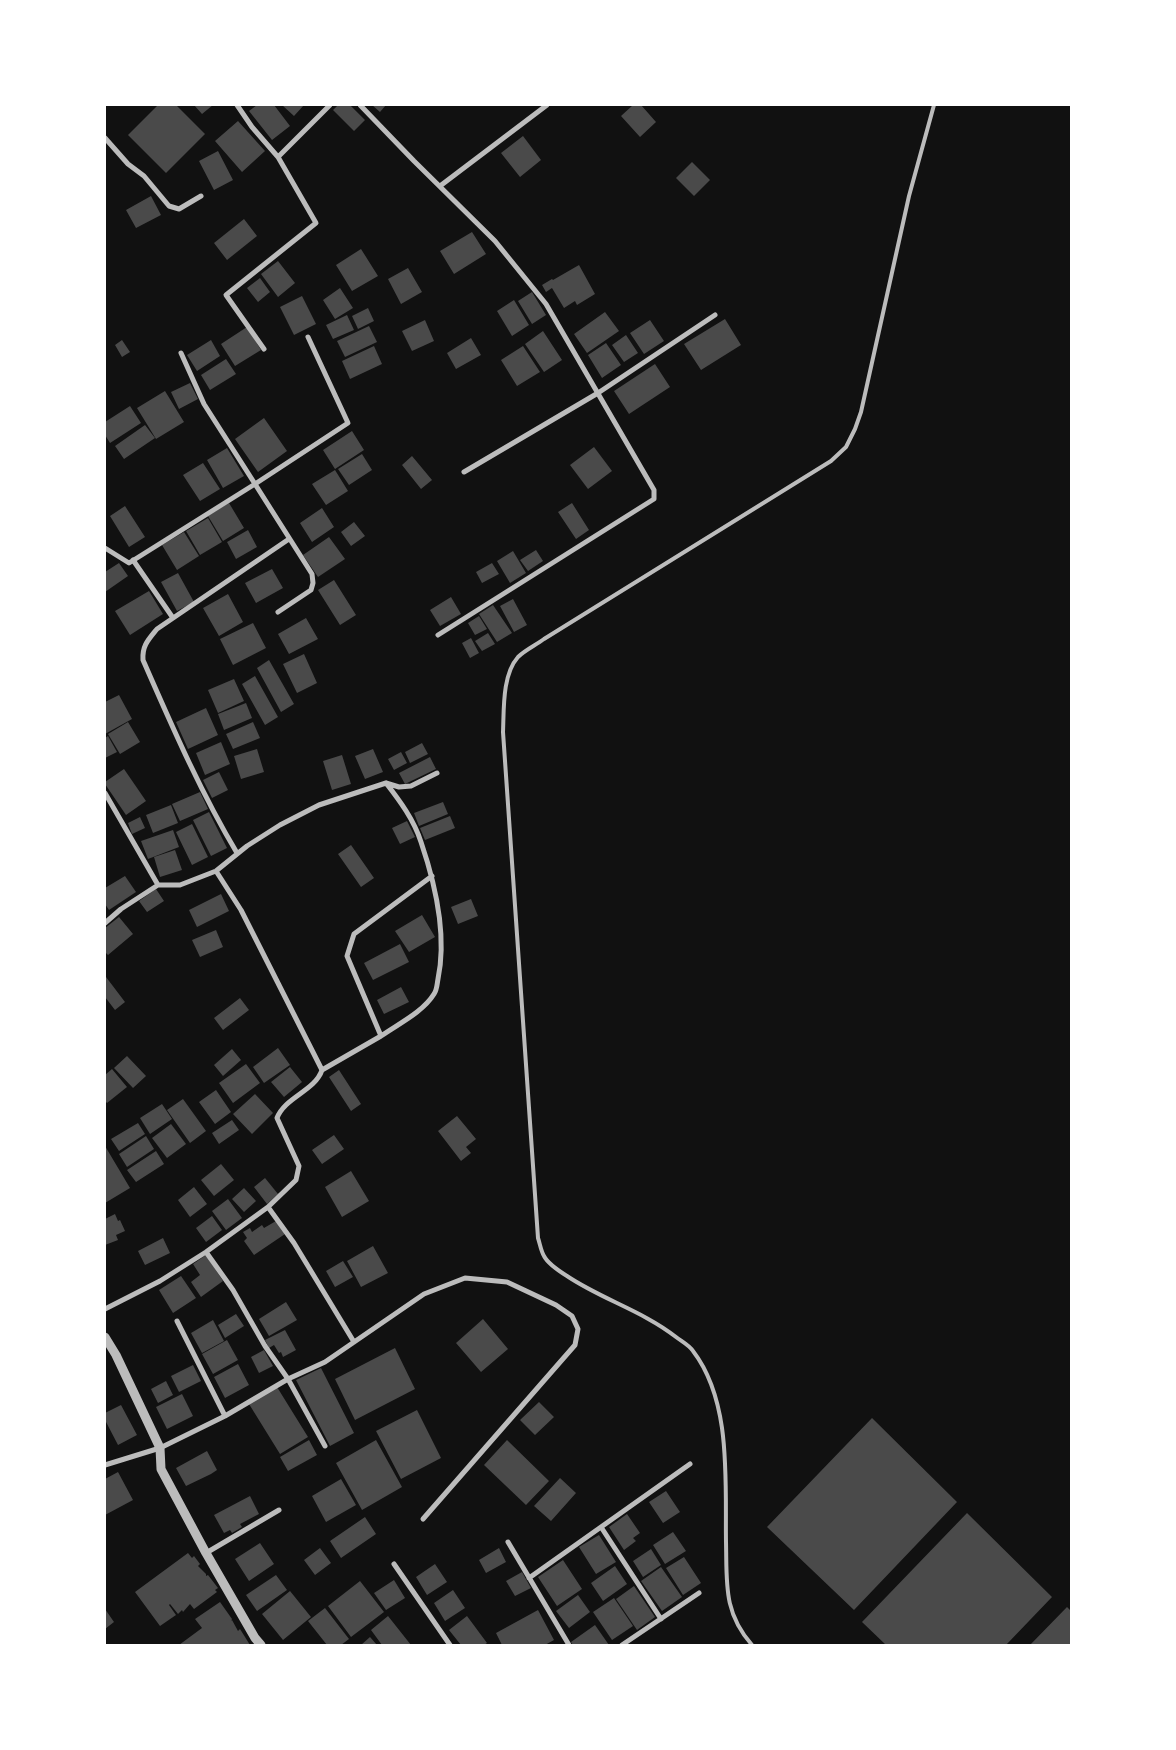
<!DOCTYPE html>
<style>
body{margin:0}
#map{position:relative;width:1176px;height:1750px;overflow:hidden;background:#111;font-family:Rubik,sans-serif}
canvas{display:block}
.frame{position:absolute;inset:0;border:106px solid #fff;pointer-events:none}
</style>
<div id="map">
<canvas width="1176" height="1750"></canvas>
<div class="frame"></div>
</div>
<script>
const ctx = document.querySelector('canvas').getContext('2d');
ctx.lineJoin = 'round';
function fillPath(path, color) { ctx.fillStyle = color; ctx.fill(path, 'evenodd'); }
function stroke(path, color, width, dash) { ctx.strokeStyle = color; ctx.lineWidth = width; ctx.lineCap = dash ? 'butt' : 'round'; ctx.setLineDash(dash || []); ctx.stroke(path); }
const building = new Path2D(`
 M158,105H176L205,134L166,173L128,135Z
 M194,105H213L202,114Z
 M257,105H274L290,126L272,140L249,111Z
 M282,105H304L294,116Z
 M338,105H350L365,120L354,131L333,110Z
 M372,105H386L380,112Z
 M633,105H641L656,122L640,137L621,116Z
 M238,121L265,151L242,172L215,141Z
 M523,136L541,160L520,177L501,153Z
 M218,151L233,180L214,190L199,161Z
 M692,162L710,180L694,196L676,178Z
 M151,196L161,215L136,228L126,210Z
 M244,219L257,236L227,260L214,243Z
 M472,232L486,254L454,274L440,251Z
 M361,249L378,276L352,291L336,265Z
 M278,261L295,283L278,297L261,274Z
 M579,265L595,294L577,305L575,301L564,308L552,288L546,292L542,285L552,279L553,280Z
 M408,268L422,292L401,304L388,279Z
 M260,278L270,292L258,302L247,288Z
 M340,288L353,308L335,319L323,300Z
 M532,292L546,315L532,324L518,301Z
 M302,296L316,324L294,335L280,307Z
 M514,300L529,325L512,336L497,311Z
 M368,308L374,321L358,329L352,316Z
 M605,312L619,331L587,353L574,334Z
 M347,315L354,330L333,339L326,325Z
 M725,319L741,345L701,370L684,344Z
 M425,320L434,341L412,351L402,331Z
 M650,320L664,341L644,354L630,333Z
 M369,326L377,342L345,357L337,341Z
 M247,327L261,350L235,366L221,344Z
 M543,331L562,360L544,372L525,344Z
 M626,335L638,353L624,362L612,345Z
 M471,338L481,355L456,369L447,353Z
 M122,340L130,352L122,357L115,345Z
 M211,340L220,356L197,371L187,355Z
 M606,343L621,365L602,378L588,355Z
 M374,346L382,364L350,379L342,361Z
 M523,346L540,372L517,386L501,360Z
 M226,359L236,374L210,390L201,375Z
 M655,364L670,387L629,414L614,391Z
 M190,383L198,399L179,409L171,392Z
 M165,391L184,422L156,439L137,408Z
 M130,406L141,423L110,443L105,435V422Z
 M264,418L287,451L258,472L235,439Z
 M145,425L155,438L124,459L115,446Z
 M352,431L364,450L335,469L323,450Z
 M594,447L612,471L588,489L570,465Z
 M227,448L244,476L223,488L207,460Z
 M362,454L372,470L349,485L338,469Z
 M412,456L432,480L421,489L402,465Z
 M203,463L220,489L200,501L183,475Z
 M335,470L348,491L326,505L312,484Z
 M229,503L244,528L223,541L208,516Z
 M572,503L589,530L576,539L558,512Z
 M125,506L145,537L129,547L110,516Z
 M322,508L334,527L312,542L300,523Z
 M208,518L222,542L200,555L186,531Z
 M354,522L365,536L351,546L341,532Z
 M248,530L257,547L236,559L227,542Z
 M184,532L199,556L177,570L162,545Z
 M329,537L345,559L318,577L303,555Z
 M536,550L543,561L528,571L520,560Z
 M513,551L526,573L510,583L497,561Z
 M119,563L128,576L105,592V572Z
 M492,563L499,574L482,583L476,572Z
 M272,569L283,588L256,603L245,583Z
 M178,573L194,602L177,611L161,582Z
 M334,580L356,615L340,625L318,590Z
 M149,591L163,614L130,635L115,611Z
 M228,594L243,622L219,636L203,608Z
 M451,597L461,614L440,626L430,610Z
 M513,599L527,625L514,632L500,606Z
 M493,605L512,633L497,642L479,614Z
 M479,616L487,629L475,635L468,623Z
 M306,618L318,639L289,654L278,634Z
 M253,623L266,648L233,665L220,639Z
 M488,633L495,644L482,651L475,641Z
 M471,638L479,653L470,658L462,643Z
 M304,654L317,683L297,693L283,664Z
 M269,660L294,704L281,712L257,668Z
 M255,676L278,717L265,725L242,684Z
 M234,679L244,701L218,713L208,690Z
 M119,695L132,719L105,734V702Z
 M246,703L252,718L224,730L218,714Z
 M206,708L218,735L188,749L176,722Z
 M128,722L140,742L120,754L108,734Z
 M253,722L260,738L233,749L226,734Z
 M108,736L117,752L105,758V738Z
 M221,742L230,764L205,775L196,753Z
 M422,743L428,754L410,763L405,752Z
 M257,749L264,772L241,779L234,756Z
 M373,749L383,772L365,779L355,756Z
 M401,752L407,763L394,770L388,759Z
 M342,755L351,784L332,790L323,761Z
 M430,757L436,769L405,784L399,773Z
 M124,769L146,801L126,815L105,784V782Z
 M219,772L228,790L212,798L203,780Z
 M200,792L208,809L180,821L172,804Z
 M443,802L448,814L419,826L414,813Z
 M171,805L178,823L153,833L146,815Z
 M209,812L227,848L211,856L193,820Z
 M450,816L455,828L425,840L420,828Z
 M140,817L145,828L132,834L128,823Z
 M407,821L415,837L400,844L392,828Z
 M192,824L208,857L192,865L176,832Z
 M173,830L179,847L148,859L141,841Z
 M351,845L374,878L361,887L338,854Z
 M175,850L182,870L160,877L154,857Z
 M125,876L136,892L109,910L105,904V888Z
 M156,889L164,901L147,912L139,901Z
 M221,894L229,911L197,927L189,910Z
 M471,899L478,916L458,924L451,907Z
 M422,915L435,937L409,952L395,931Z
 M119,917L133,934L108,955L105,952V928Z
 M216,930L223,947L200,957L192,940Z
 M400,944L409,962L373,980L364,963Z
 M105,977H106L125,1002L115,1010L105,997Z
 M401,987L409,1002L384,1014L377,1000Z
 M240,998L249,1010L223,1030L214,1018Z
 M278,1048L290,1065L264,1083L253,1067Z
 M232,1049L241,1060L223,1076L214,1065Z
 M127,1056L146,1076L133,1088L114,1068Z
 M246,1064L260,1083L233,1103L219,1083Z
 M290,1067L302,1082L284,1097L271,1082Z
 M112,1069L127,1087L107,1103L105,1101V1075Z
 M339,1070L361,1104L351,1111L329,1077Z
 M216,1090L231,1112L215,1124L199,1102Z
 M255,1094L273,1113L252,1134L233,1114Z
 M183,1099L206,1131L190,1143L167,1110Z
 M162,1104L172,1119L150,1134L140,1118Z
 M457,1116L476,1139L466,1147L471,1153L461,1161L438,1131Z
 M232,1120L239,1130L219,1144L212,1133Z
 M138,1123L145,1134L119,1151L111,1139Z
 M171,1124L186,1144L167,1158L152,1138Z
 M334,1135L344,1149L322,1164L312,1150Z
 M146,1136L154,1149L127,1167L119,1154Z
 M105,1146L130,1188L105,1203Z
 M156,1151L164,1164L136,1182L127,1170Z
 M221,1164L234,1180L214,1196L201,1180Z
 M351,1171L369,1201L342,1217L325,1187Z
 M265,1178L278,1194L267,1204L254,1187Z
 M194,1187L207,1204L190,1217L178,1200Z
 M244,1188L256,1201L244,1212L232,1199Z
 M228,1199L242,1218L226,1230L212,1211Z
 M115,1214L118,1221L120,1220L125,1231L116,1235L118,1240L105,1245V1219Z
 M212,1216L222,1230L206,1242L196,1228Z
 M276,1221L285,1234L254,1255L244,1241L247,1238L243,1232L250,1228L252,1232L262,1225L264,1228Z
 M163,1238L170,1253L145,1265L138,1251Z
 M373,1246L388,1273L361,1287L347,1261Z
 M206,1255L223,1281L201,1297L191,1282L200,1275L193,1264Z
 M343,1261L353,1277L335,1287L326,1271Z
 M181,1276L196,1298L173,1313L159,1290Z
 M286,1302L297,1320L269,1336L259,1319Z
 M236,1314L244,1326L225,1338L218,1325Z
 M483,1319L508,1349L481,1372L456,1343Z
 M213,1320L224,1341L202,1353L191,1333Z
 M285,1330L296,1350L283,1357L281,1352L279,1353L274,1345L269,1348L265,1340Z
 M227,1340L238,1360L213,1374L202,1354Z
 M395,1348L415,1389L355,1420L335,1379Z
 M264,1350L273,1366L259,1373L251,1357Z
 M238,1364L249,1385L225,1398L214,1377Z
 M193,1365L201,1381L179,1392L171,1376Z
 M321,1368L354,1433L330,1446L296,1380Z
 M166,1381L173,1395L158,1403L151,1389Z
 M277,1387L308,1437L280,1454L249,1404Z
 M182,1394L193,1416L167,1429L156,1407Z
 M539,1402L554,1417L535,1435L520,1420Z
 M121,1405L137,1435L118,1445L105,1420V1413Z
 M417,1410L441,1458L401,1479L376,1431Z
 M872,1418L957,1502L854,1610L767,1527Z
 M309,1440L317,1455L288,1471L280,1457Z
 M376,1440L402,1487L362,1510L336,1463Z
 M507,1440L549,1481L526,1505L484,1465Z
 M207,1451L217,1470L211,1474L186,1486L176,1468Z
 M118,1472L133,1500L105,1515V1479Z
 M560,1478L576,1493L551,1521L534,1506Z
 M341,1479L356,1505L326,1522L312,1496Z
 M666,1491L680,1512L663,1523L649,1502Z
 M250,1496L259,1514L240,1524L242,1527L232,1533L230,1530L224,1533L214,1515Z
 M967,1513L1052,1597L1006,1645H886L862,1622Z
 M627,1514L640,1533L633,1538L636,1541L624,1550L609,1527Z
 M365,1517L376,1534L341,1558L330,1541Z
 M673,1532L686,1551L665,1564L653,1545Z
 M599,1535L616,1562L596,1574L579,1547Z
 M260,1543L274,1564L249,1581L235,1559Z
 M320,1548L331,1563L315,1575L304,1560Z
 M499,1548L506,1562L486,1573L479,1560Z
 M651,1549L661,1565L643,1577L633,1561Z
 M188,1553L192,1558L194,1556L200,1564L198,1566L206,1574V1576L208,1575L218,1588L215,1590L217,1592L194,1609L190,1604L183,1612L182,1610L178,1614L170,1604L169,1605L176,1615L160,1626L135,1592Z
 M684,1557L701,1583L683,1595L666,1568Z
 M563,1560L582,1589L557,1606L538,1577Z
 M435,1564L447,1582L427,1595L416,1577Z
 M615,1566L627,1584L603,1601L591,1583Z
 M661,1567L682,1597L662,1611L641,1581Z
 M522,1572L531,1588L515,1596L506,1581Z
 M276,1575L287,1590L257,1611L246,1595Z
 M394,1580L405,1598L386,1610L374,1593Z
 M360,1581L384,1612L351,1637L328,1606Z
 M634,1586L655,1617L637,1630L616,1599Z
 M453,1590L465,1608L445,1621L434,1603Z
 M290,1591L311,1617L283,1640L262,1614Z
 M578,1595L590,1612L569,1628L556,1611Z
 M614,1598L633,1626L612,1640L593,1612Z
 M220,1602L232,1619L231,1621L232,1620L238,1631L240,1629L250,1645H179L202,1628L195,1619Z
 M1067,1607L1071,1611V1645H1030Z
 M325,1608L349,1639L341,1645H327L308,1621Z
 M105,1609L114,1622L105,1629Z
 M538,1610L554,1640L545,1645H502L496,1633Z
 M388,1616L411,1645H382L371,1630Z
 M467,1616L487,1643L484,1645H461L449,1630Z
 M595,1625L609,1645H573L571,1642Z
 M370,1637L377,1645H361Z`);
const service = new Path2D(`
 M752,1645C723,1612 727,1583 726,1542C725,1481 732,1402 693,1351C689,1345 681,1341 676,1337C643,1311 601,1299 567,1276C559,1271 548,1264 544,1256C541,1251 540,1244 538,1238L503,732C504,710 502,675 518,657C525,650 536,645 544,639L831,461L846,447L855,429L861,412L909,196L934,105`);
const minor = new Path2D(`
 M237,105L252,127L278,157L316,223L226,295L264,349
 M360,105L414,161L495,241L546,304L654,490V499L438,635
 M105,138L128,164L144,176L169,206L179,209L201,196
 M278,157L330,105
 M440,186L547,105
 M464,472L598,393L715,315
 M105,548L129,563L255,484L204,404L181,353
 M133,560L173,618
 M278,612L311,590L313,583L312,574L255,484L348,423L308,337
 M105,793L158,885L121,909L105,923
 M237,853C200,791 172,726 143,660C142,646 148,640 157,629L289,539
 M158,885H180L216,871L247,846L280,825L319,805L386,783L399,787L411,786L437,773
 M381,1036C398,1024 423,1012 434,994C437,990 437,984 438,979C447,936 435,883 421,842C414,820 400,801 386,783
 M322,1070L381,1036L347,956L354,934L432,876
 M268,1207L294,1243L354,1342
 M206,1252L233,1290L265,1346L288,1379L325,1446
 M105,1309L160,1281L206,1252L268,1207L296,1180L299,1166L277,1118C285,1097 315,1091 322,1070L241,910L216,871
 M177,1321L225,1416
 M105,1465L160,1448L225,1416L288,1379L325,1362L424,1294L465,1278L507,1282L556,1305L572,1316L578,1329L575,1345L423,1519
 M601,1527L661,1619
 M508,1542L569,1645
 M206,1553L279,1510
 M394,1564L450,1645
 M529,1578L690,1464
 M622,1645L699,1593`);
const tertiary = new Path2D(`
 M105,1337L116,1355L160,1448L161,1469L206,1553L255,1638L261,1645`);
fillPath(building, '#4a4a4a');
stroke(service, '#bcbcbc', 4);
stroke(minor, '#bcbcbc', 5);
stroke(tertiary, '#bcbcbc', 9);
</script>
